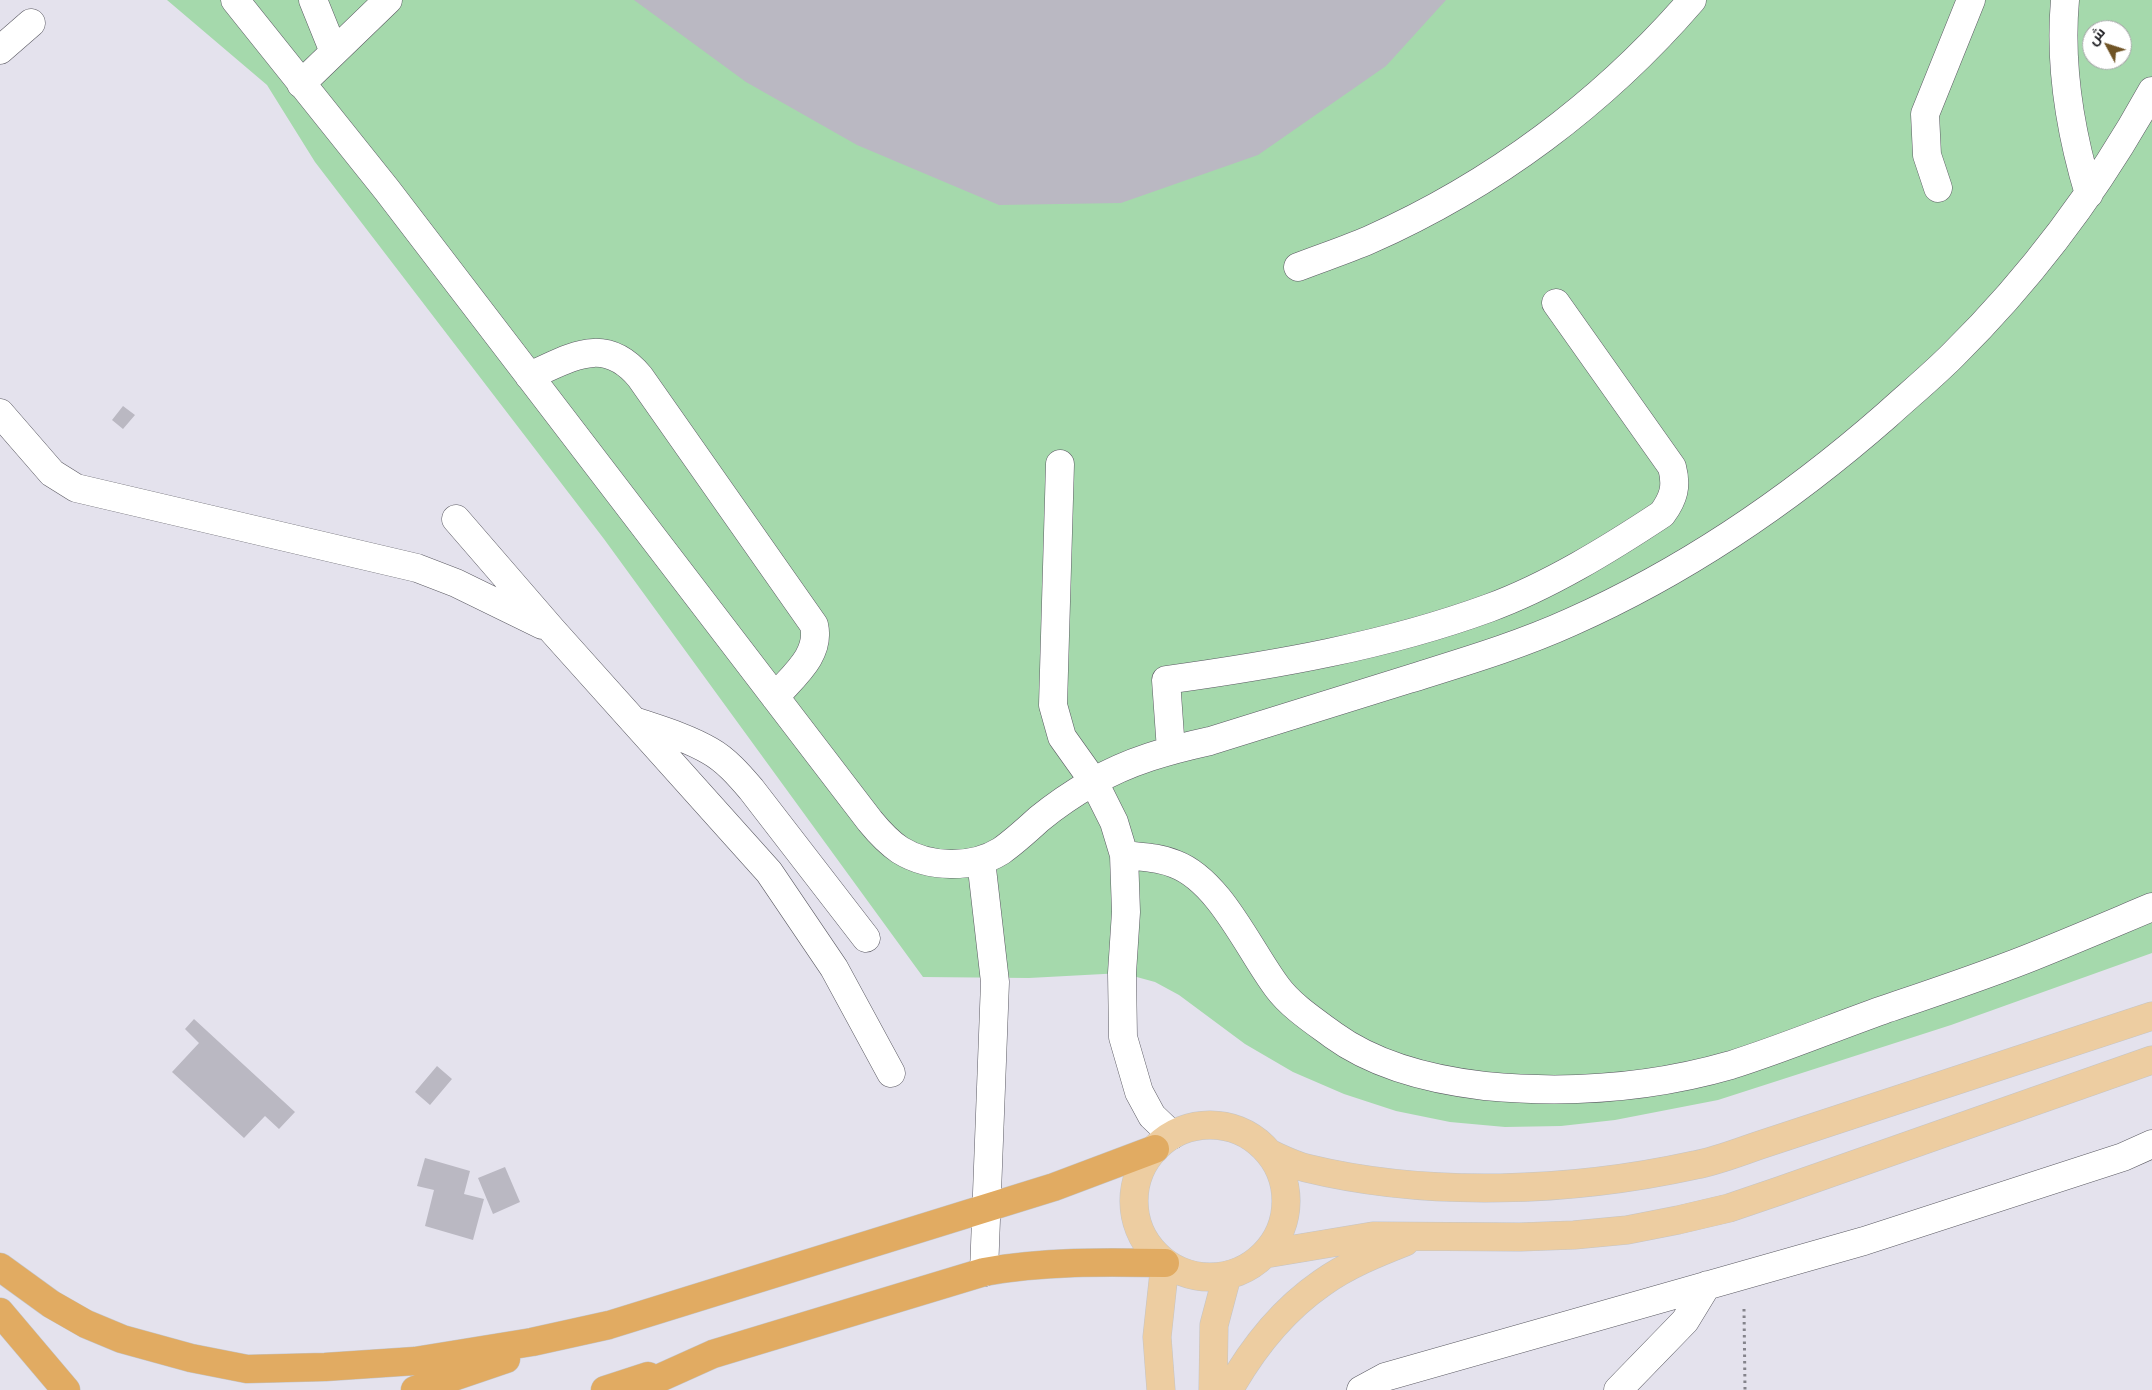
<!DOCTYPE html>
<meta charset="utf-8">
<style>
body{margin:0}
#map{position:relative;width:2152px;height:1390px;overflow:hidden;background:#e4e2ed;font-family:"Noto Serif",Cairo,serif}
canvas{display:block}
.north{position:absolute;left:2082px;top:20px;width:50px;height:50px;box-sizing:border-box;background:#fff;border:1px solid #a4a4a6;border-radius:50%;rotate:310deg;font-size:14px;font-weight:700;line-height:20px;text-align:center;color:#1c1c20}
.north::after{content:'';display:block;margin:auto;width:18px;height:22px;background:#705426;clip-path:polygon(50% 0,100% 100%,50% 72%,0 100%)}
</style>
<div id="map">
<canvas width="2152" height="1390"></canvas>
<div class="north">ش</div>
</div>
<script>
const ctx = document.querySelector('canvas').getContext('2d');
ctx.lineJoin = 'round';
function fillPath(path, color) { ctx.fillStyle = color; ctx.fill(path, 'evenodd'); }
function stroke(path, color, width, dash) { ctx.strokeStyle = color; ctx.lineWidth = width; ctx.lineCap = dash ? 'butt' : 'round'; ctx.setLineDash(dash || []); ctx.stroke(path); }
const green = new Path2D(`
 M167,0H2152V953L1951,1025L1718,1100L1615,1120L1561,1126L1505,1127L1450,1122L1396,1111L1344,1094L1293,1072L1245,1044L1179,995L1155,982L1122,973L1029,978L923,977L604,539L315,162L267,85ZM2092,30H2122V60H2092Z`);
const building = new Path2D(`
 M634,0H1446L1386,66L1258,155L1121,203L999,205L857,145L746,82Z
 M123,406L135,415L123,429L112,420Z
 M194,1019L295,1112L279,1129L265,1116L244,1138L172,1072L199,1043L185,1029Z
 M437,1066L452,1079L430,1105L415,1092Z
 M425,1158L470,1171L464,1194L484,1199L473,1240L425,1226L434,1190L417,1186Z
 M505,1167L520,1202L493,1214L478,1178Z`);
const path = new Path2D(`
 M1744,1309L1745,1390`);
const minor = new Path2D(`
 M235,0L387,190L870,821C879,832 888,842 900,850C929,868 972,869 1001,851C1015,841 1027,830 1039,819C1056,805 1074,793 1093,782C1129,761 1169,750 1210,741C1276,720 1343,700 1409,679C1463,662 1518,646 1571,622C1688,570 1790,500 1887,415C1909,395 1932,376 1953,355C2032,277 2098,189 2152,91
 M313,0L334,52
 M2065,0C2059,67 2070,131 2089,194
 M0,50L31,23
 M301,84L388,0
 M1938,188L1927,155L1925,114L1971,0
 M1298,267C1321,258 1346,250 1369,240C1493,185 1603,103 1692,0
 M529,376C571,358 604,334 640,377L814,625C821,655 793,676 775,697
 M0,413L52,473L76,488L417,568L456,583L542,625
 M1060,464L1053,705L1062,737L1094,782L1114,822L1124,855L1126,912L1122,973L1123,1037L1139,1092L1152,1116L1172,1135
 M456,519L552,630L769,872L834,968L891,1073
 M637,722C661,730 688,738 710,751C726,760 739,775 751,789L866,938
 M1171,750L1166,680C1275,665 1385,646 1489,608C1549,586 1609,549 1662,514C1674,498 1677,486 1672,467L1556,303
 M1124,855C1142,857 1159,857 1175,864C1220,881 1249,950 1277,987C1291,1006 1314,1021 1333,1035C1377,1067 1433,1080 1485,1086C1568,1094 1651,1088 1731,1065C1782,1049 1832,1028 1883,1010C1930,994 1978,978 2024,960C2067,943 2109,925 2152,907
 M981,860L995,982L984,1272
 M1361,1390L1385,1377L1864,1241L2123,1157L2152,1144
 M1618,1390L1685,1321L1707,1285`);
const major = new Path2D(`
 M1134 1201a76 76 0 1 1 152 0a76 76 0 1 1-152 0Z
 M1271,1154C1282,1159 1294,1165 1306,1168C1429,1198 1572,1192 1695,1165C1717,1161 1739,1152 1760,1145L2152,1016
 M1265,1254L1373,1236L1520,1237L1574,1235L1627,1230L1678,1220L1729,1208L1779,1191L2152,1060
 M1161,1390L1157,1337L1165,1263
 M1213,1390L1214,1325L1227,1276
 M1229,1390C1252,1349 1283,1310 1322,1283C1347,1265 1377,1253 1405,1242`);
const highway = new Path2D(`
 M0,1267L51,1304L86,1324L122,1339L191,1358L247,1369L325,1367L415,1361L532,1342L609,1325L1054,1187L1155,1149
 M0,1312L66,1390
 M415,1390L506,1359
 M605,1390L648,1376
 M633,1390L713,1354L984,1272C1043,1261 1105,1262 1165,1263`);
fillPath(green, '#a5d9ac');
fillPath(building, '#bab8c2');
stroke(minor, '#5b5a63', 29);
stroke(major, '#c4c4c5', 29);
stroke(highway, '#c4c4c5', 29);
stroke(path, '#84838b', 3, [2.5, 4]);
stroke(minor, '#fff', 28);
stroke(major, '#edcda1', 28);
stroke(highway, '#e1ab62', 28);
</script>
